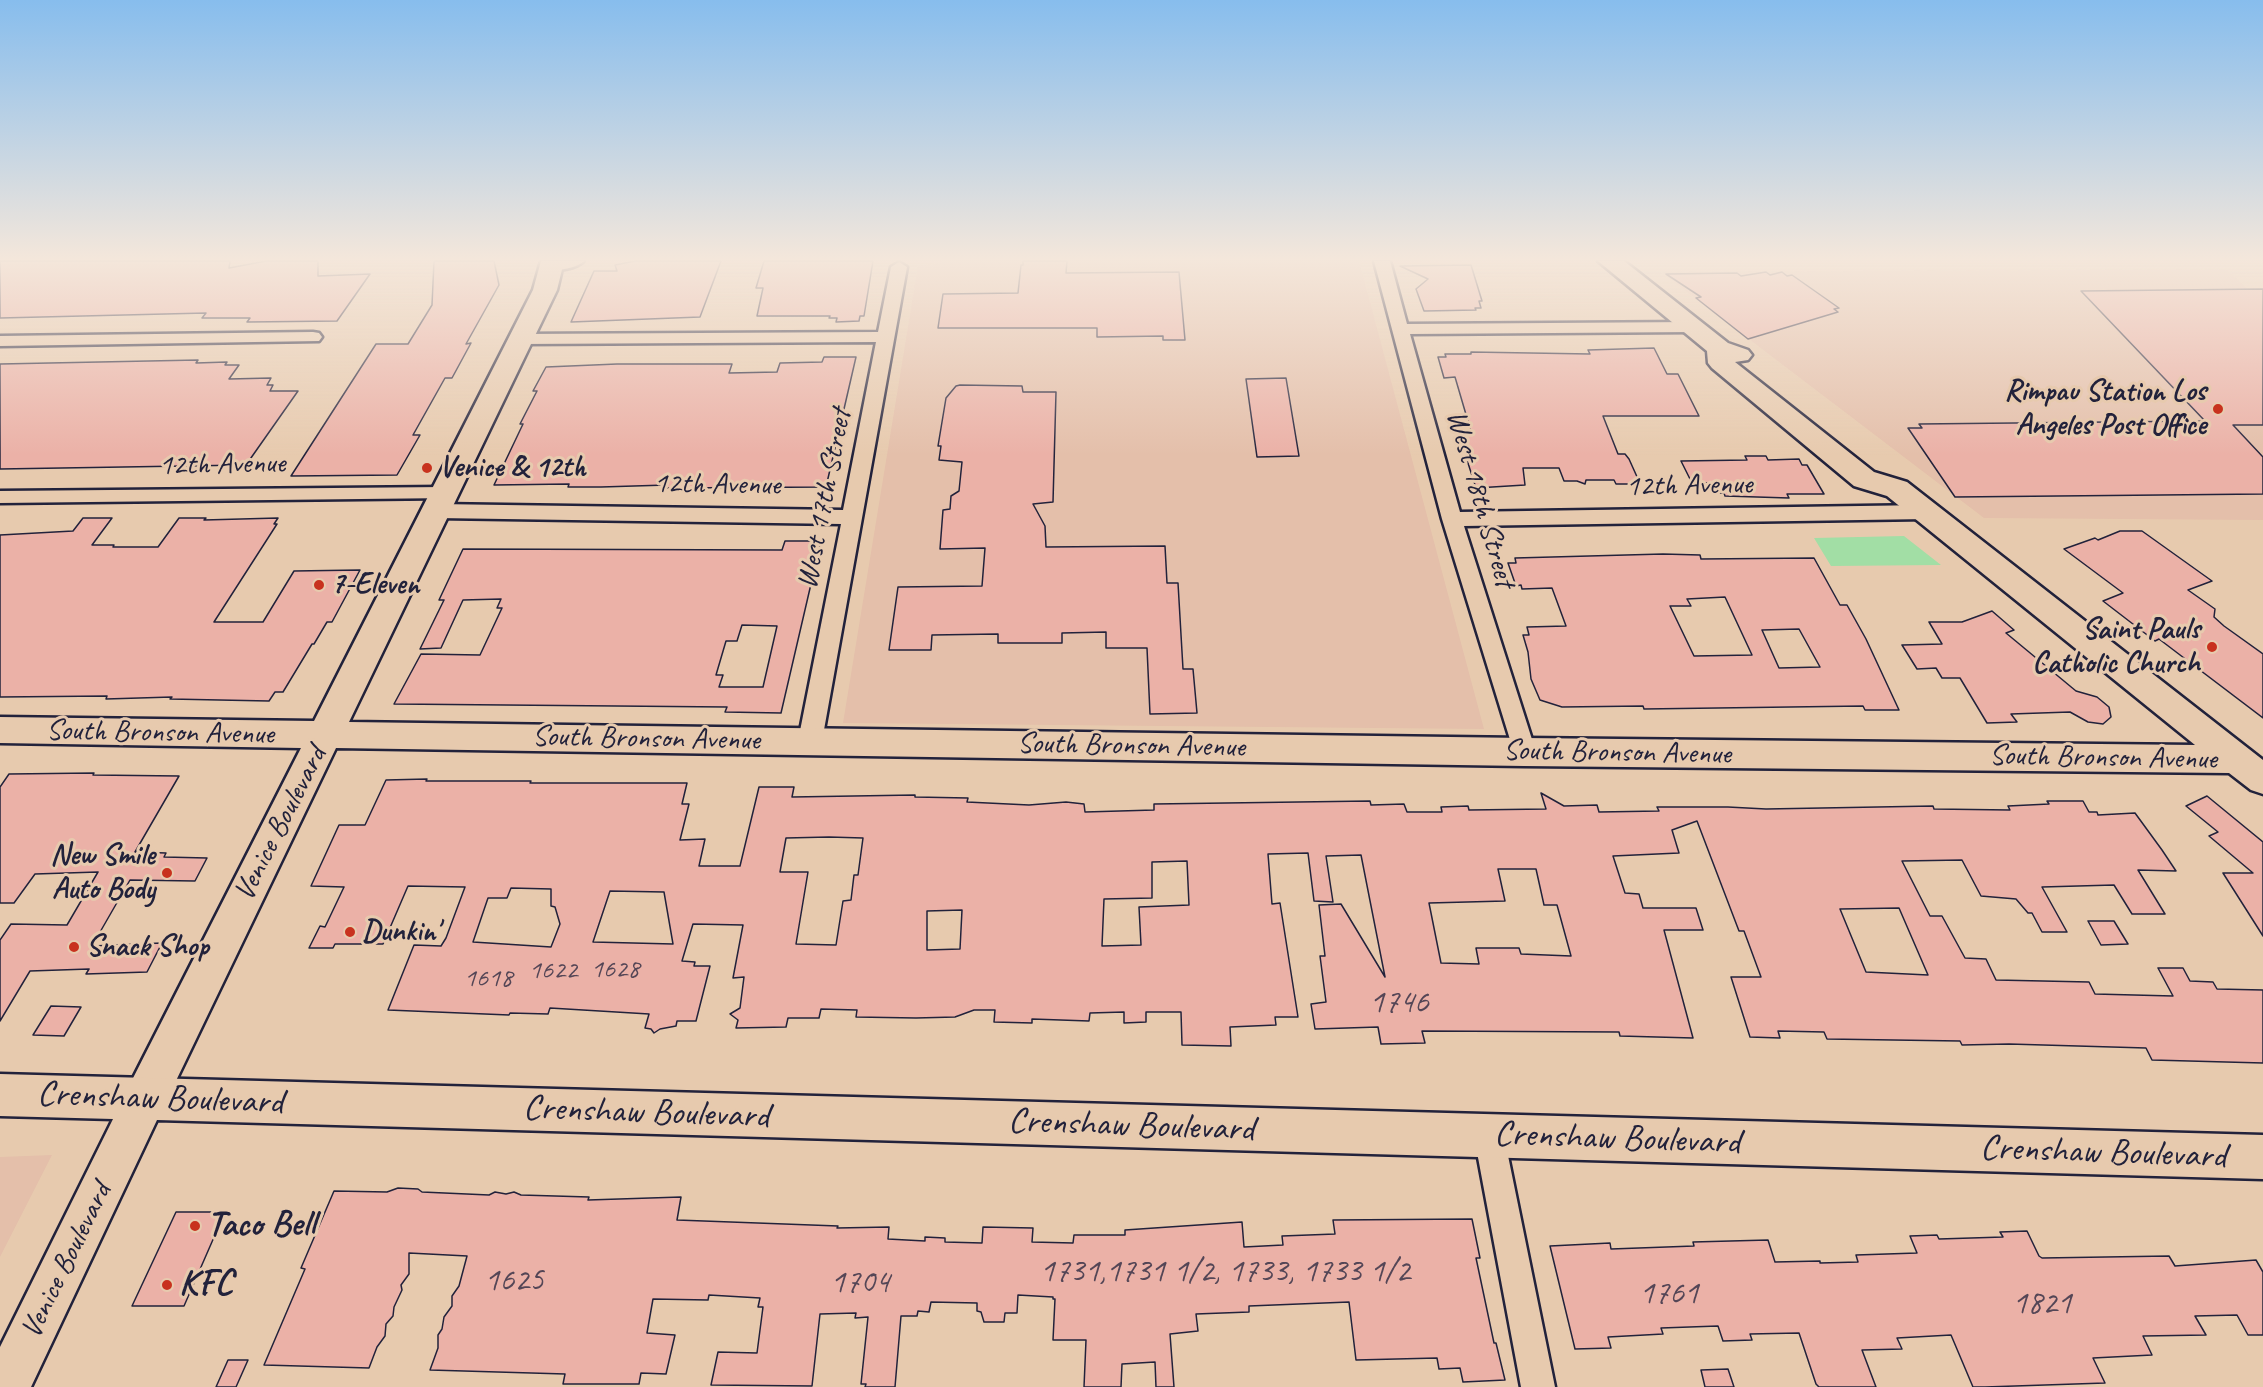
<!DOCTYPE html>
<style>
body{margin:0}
canvas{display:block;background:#e7caae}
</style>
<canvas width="2263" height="1387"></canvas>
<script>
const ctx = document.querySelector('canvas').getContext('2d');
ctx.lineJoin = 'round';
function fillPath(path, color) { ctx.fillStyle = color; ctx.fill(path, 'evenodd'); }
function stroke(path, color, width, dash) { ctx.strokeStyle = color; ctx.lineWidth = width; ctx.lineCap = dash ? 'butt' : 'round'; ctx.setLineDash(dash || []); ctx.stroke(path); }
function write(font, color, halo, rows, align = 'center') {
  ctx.font = font + ' Caveat,sans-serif'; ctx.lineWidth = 6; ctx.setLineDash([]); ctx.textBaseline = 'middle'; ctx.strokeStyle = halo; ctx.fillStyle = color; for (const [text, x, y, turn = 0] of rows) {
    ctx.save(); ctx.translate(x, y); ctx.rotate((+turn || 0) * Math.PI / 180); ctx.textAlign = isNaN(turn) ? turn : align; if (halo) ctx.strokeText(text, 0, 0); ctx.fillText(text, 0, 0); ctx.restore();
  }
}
const built = new Path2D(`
 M941,261H1359L1484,729L843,723L918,266L941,263Z
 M2226,269L2263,303V520L1984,518L1661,272Z
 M52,1155L0,1257V1157Z`);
const green = new Path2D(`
 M1904,536L1941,565L1831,566L1814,538Z`);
const building = new Path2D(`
 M0,261H230L229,268L266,261H318V276L370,274L337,321L247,322L250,318H202L206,313L0,318Z
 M434,261H494L499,285L466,344L471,343L452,378H445L413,435H420L397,475L291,476L376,344H408L432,305Z
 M635,261H721L700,317L571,322L594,271H617L615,265Z
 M764,261H873L864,316H860L859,321L836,322L837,318H829L830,316H757L763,288H756Z
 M1023,261H1067L1066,273L1179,272L1185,340H1163V336L1097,337V328H938L943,294L1018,293L1021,265H1023Z
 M1471,265L1482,301H1479L1481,308H1475L1476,310L1424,311L1416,289L1428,279L1400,266Z
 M1766,272L1770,275L1782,272L1787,276L1792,275L1839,308L1834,309L1838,312L1748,339L1696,298L1701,297L1666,274L1737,273L1741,276Z
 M2263,289V425H2233L2263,457V494L1955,497L1908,428H1922L1919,424L2205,421L2081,291Z
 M1654,348L1667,374H1678L1699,416H1603L1618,454H1625L1629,459L1638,479H1635L1637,484H1616L1614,480H1586L1585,484L1577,481H1564L1559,468H1523L1525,485L1476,488L1459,435H1472L1455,377L1444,378L1438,357H1446L1445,354H1471V352L1590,354L1588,350Z
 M824,357H856L826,487L666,488L667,485L601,487H568L569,484L494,485L523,424H520L537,391H533L546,367L617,364H732L729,373L777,372L780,363L822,362Z
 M198,360L196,363L227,362L225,365H239L229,379L271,378L267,385H273L270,391H298L246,465L0,469V364Z
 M1286,378L1299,456L1257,457L1246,379Z
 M960,385L1022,386L1023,392H1056L1053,502L1033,504L1045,526L1046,547L1165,546L1167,583H1178L1183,669H1193L1197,713L1150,714L1147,648H1106V632L1062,633V643H998V634L932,635L931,650H889L898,587L982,586L985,548L940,549L943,510L950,509L951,496L959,491L962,462L939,460L941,446H938L946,398L956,386Z
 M1745,456H1766L1768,460L1799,459L1802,465H1807L1824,494H1787L1789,498L1725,496L1724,493H1719L1714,483H1692L1681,461L1747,460Z
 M83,518H112L92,545H114L113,547H158L179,518H206L204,520L278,518L274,524H277L214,622H263L294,571L360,570L332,622H327L314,644H312L283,692H275L269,701L170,699L172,697L106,699L107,696L0,697V535L73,531Z
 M2120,531H2142L2212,581L2188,590L2215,609L2214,617L2224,626L2263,654V718L2159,639L2155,641L2103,601L2123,593L2064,549L2095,538L2098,540Z
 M785,541H821L781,713L725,712L727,707L394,704L421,654L480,655L502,608H497L501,599L463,600L441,648L420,649L444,600H439L463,549L782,550ZM742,625L777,626L763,687H719L723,675H716L726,641H737Z
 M1663,554L1700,555L1701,559L1814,558L1840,605H1847L1866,639L1899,710H1865L1863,706L1644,709L1643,706L1562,707L1540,700L1531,679L1528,652L1523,635H1529L1527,627L1566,626L1552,588L1522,589L1521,585L1516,586L1508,563H1516L1515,558ZM1725,597L1752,655L1694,656L1670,606H1691L1687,599ZM1799,629L1820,667L1779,668L1762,630Z
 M1992,611L2014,630L2006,633L2076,691L2097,697L2109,707L2111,717L2103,724L2088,722L2070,712L2011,714L2017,722L1987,723L1960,678H1942L1936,668L1917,669L1902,645L1942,644L1929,622H1962Z
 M94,773L93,775L179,776L135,852L166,853L164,857L207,858L195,881L130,880L92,946L162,943L147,972L86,974L89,969L30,971L0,1021V940L11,924L67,925L98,872L35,874L14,903H0V787L9,774Z
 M427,779L426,781H531L530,783H687L682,804H689L680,840L705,839L699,866H740L759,787H794L792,797L915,795V797L968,798L967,802L1029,805L1066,802L1084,804L1085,812L1154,810V804L1370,801L1371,805L1404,804L1407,812H1442L1441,807L1468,806L1469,810L1546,809L1541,793L1564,806L1597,805L1599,812L1659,811L1657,807H1728L1766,809L1933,806L1934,809L2010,810L2008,806L2049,804L2047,801H2083L2089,812H2097L2098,815L2135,813L2162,850L2176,871L2138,870L2165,914H2132L2114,885L2042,887L2067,932H2042L2032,913H2028L2016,899L1981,896L1962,860L1902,861L1930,916H1942L1965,958L1986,959L1996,980L2089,982L2095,994L2173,996L2158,968H2183L2190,981L2213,982L2217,989L2263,990V1063L2152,1060L2146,1048L2009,1044L1962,1045L1960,1041L1827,1039L1824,1032L1778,1031L1780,1038L1750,1037L1731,977H1761L1744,931H1739L1697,821L1672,830L1679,853L1613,856L1625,893L1639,894L1643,908H1696L1703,930H1664L1693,1038L1620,1036L1619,1032L1422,1031L1425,1043L1381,1044L1378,1027L1315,1029L1311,1004L1326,1002L1320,956H1325L1319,905L1341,904L1385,977L1361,855L1326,856L1333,902L1314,901L1308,853L1268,854L1272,904L1280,903L1298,1017H1275L1276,1025L1230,1027L1231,1046L1182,1045L1181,1012H1146V1022L1124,1023V1012L1090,1013L1089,1021L1032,1019V1023L994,1022L995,1010H974L955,1017L916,1018L856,1017L857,1010L821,1009L819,1018H788L786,1027L736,1028L738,1020L730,1014L740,1008L744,977L733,978L743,925L693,924L682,961L695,962L694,966H710L696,1021H677L676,1026L660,1029L654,1033L651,1029L645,1028L649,1014L550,1008L548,1014L510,1013L509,1015L388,1010L414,945L441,946L446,938L465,887L408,886L383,944H335L333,948H309L320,926L325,927L344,887L311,886L339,825H365L386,780ZM829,837L863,838L858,875H854L851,900L843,901L836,945L796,944L808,872H780L786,838ZM1187,861L1189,905L1139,907L1141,945L1102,946L1104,899L1152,898V862ZM1498,869H1536L1544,905H1557L1571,956L1521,954L1519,948H1476L1479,964L1441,963L1429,903L1505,901ZM511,888L551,889V906L555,907L560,924L551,947L473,942L488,898H507ZM610,891L664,892L673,944L593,942ZM1899,908L1928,975L1866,972L1840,909ZM962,910L960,949L927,950V911Z
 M2207,796L2263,842V936L2223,873H2253L2209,836L2218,832L2186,806Z
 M2088,921H2114L2128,944L2101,945Z
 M51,1006L81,1007L64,1036L33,1035Z
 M398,1188L418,1189L422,1192L489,1195L495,1192L506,1194L514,1192L521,1195L589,1197L588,1200L681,1197L677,1220L838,1226L837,1228L889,1227L888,1239L925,1241V1237L945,1238V1242L982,1243L983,1227L1033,1228L1032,1242L1073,1243L1074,1235H1125V1230L1242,1222L1244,1247L1283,1245L1282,1236L1335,1234L1333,1220L1472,1219L1480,1258H1476L1494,1343H1496L1505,1380L1463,1382L1460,1368L1439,1369L1437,1358L1356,1360L1349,1302L1249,1306V1312L1196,1314L1198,1331L1170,1334L1174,1387H1156L1155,1362L1122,1364L1121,1387H1084L1086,1340H1053L1055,1299H1053V1297L1018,1295L1017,1313H1005L1004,1322H984L981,1312L977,1311V1303L931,1302L929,1312L918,1311L917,1316H901L895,1387H865L866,1384H861L868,1317L855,1318L856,1313L820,1314L812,1386L711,1385L718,1352L757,1353L763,1307H758L760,1298L709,1295L708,1300L653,1299L647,1333L675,1335L666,1374L641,1373L639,1384H563L565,1374L430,1370L438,1348V1335L442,1329L444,1317L452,1306V1296L459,1286L467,1256L409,1253V1274L401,1285L402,1290L394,1307L393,1316L386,1324L385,1336L377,1347L369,1368L264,1365L305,1269L301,1268L334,1191L387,1192Z
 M176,1212H225L184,1306H132Z
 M2027,1231L2039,1256L2042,1258L2169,1256L2175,1266L2256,1260L2263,1272V1335H2248L2237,1315L2195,1316L2206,1335L2143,1336L2152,1355L2093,1358L2105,1383L1985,1387H1973L1951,1335L1897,1338L1902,1349L1862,1350L1876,1387H1819L1816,1384L1799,1333L1750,1334L1752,1340L1723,1341L1718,1326L1661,1328L1663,1334L1608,1337L1611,1348L1575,1349L1550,1246L1610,1243L1611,1249L1694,1246L1693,1242L1768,1240L1775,1262L1820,1261V1263L1858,1262L1856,1255L1917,1253L1910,1236L1937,1235L1939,1239L2003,1237L2000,1232Z
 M228,1360H248L236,1387H216Z
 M1728,1369L1734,1387H1705L1701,1370Z`);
const street = new Path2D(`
 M552,261H584C577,268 557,272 546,269L544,266Z
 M1374,261H1390L1407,324L1693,322L1701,327L1693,332L1410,334L1460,512L1927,505L1934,507L1937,512L1934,517L1927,519L1464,526L1536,752L1532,759L1524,761L1516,759L1442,519Z
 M899,262L907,267L822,741L818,747L810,750L802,747L798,741L841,524L437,518L430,516L427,511L430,506L437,504L843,510L876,342L521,344L515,343L512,339L515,335L521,334L878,332L891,267Z
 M313,332L319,333L322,337L319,341L0,346V336Z
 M445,487L452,488L455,493L452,498L0,503V491Z
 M1489,1121L1499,1126L1504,1136L1555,1387H1521L1474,1136L1479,1126Z`);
const secondary = new Path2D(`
 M541,261H564L557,290L349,722L1524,738L2195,745L1887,496L1854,486L1712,368L1708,363L1707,351L1598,261H1624L1728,343L1748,350L1752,355L1748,360L1735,362L1874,472L1907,482L2263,760V794L2251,790L2229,773L1524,766L336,748L160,1114L145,1120L130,1114L124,1099L130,1084L301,748L0,743V717L314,721L533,290Z`);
const primary = new Path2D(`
 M0,1074L2263,1135V1179L157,1120L31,1387H0V1347L113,1119L0,1116Z`);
const markers = [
 [2218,409,6,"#c8321e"],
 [427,468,6,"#c8321e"],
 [319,585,6,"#c8321e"],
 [2212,647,6,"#c8321e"],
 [167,873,6,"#c8321e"],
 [350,932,6,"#c8321e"],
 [74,947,6,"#c8321e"],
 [195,1226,6,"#c8321e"],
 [167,1285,6,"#c8321e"]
];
const numberNames = [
 ["1628",615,970],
 ["1622",553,971],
 ["1618",488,979]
];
const poiNames = [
 ["Rimpau Station Los",2206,392,"right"],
 ["Angeles Post Office",2206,426,"right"],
 ["Venice & 12th",439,468],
 ["7-Eleven",331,585],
 ["Saint Pauls",2200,630,"right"],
 ["Catholic Church",2200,664,"right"],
 ["New Smile",155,856,"right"],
 ["Auto Body",155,890,"right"],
 ["Dunkin'",362,932],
 ["Snack Shop",86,947]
];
const streetNames = [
 ["12th Avenue",222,465,-1],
 ["12th Avenue",717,485,1],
 ["12th Avenue",1689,486,-1],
 ["West 17th Street",825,499,-79],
 ["West 18th Street",1480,499,74],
 ["South Bronson Avenue",160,733,1],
 ["South Bronson Avenue",646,739,1],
 ["South Bronson Avenue",1131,746,1],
 ["South Bronson Avenue",1617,753,1],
 ["South Bronson Avenue",2103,758,1],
 ["Venice Boulevard",281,824,-63],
 ["Venice Boulevard",67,1261,-64]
];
const nearNumbernames = [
 ["1746",1399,1003],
 ["1731,1731 1/2, 1733, 1733 1/2",1225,1272],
 ["1625",514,1281],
 ["1704",860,1283],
 ["1761",1669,1294],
 ["1821",2042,1304]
];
const nearStreetnames = [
 ["Crenshaw Boulevard",160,1099,2],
 ["Crenshaw Boulevard",646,1113,2],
 ["Crenshaw Boulevard",1131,1126,2],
 ["Crenshaw Boulevard",1617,1139,2],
 ["Crenshaw Boulevard",2103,1153,2]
];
const nearPoinames = [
 ["Taco Bell",207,1226],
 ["KFC",179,1285]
];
fillPath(built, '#e4bfaa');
fillPath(green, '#a2dea5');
fillPath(building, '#ebb1a7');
stroke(building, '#22223b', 1.5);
stroke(street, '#22223b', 5);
stroke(secondary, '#22223b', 5);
stroke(primary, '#22223b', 5);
fillPath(street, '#e7caae');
fillPath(secondary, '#e7caae');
fillPath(primary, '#e7caae');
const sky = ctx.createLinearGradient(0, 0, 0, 455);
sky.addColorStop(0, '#87bded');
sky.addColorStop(0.57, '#f4e7db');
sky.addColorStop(1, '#f4e7db00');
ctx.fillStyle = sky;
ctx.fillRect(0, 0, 2263, 455);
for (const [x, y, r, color] of markers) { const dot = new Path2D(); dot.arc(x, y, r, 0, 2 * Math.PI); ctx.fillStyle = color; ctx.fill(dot); stroke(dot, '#e7caae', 2); }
write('27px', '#544656', null, numberNames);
write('bold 30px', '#22223b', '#e7caae', poiNames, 'left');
write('30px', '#22223b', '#e7caae', streetNames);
write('33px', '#544656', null, nearNumbernames);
write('36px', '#22223b', '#e7caae', nearStreetnames);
write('bold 36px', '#22223b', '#e7caae', nearPoinames, 'left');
</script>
